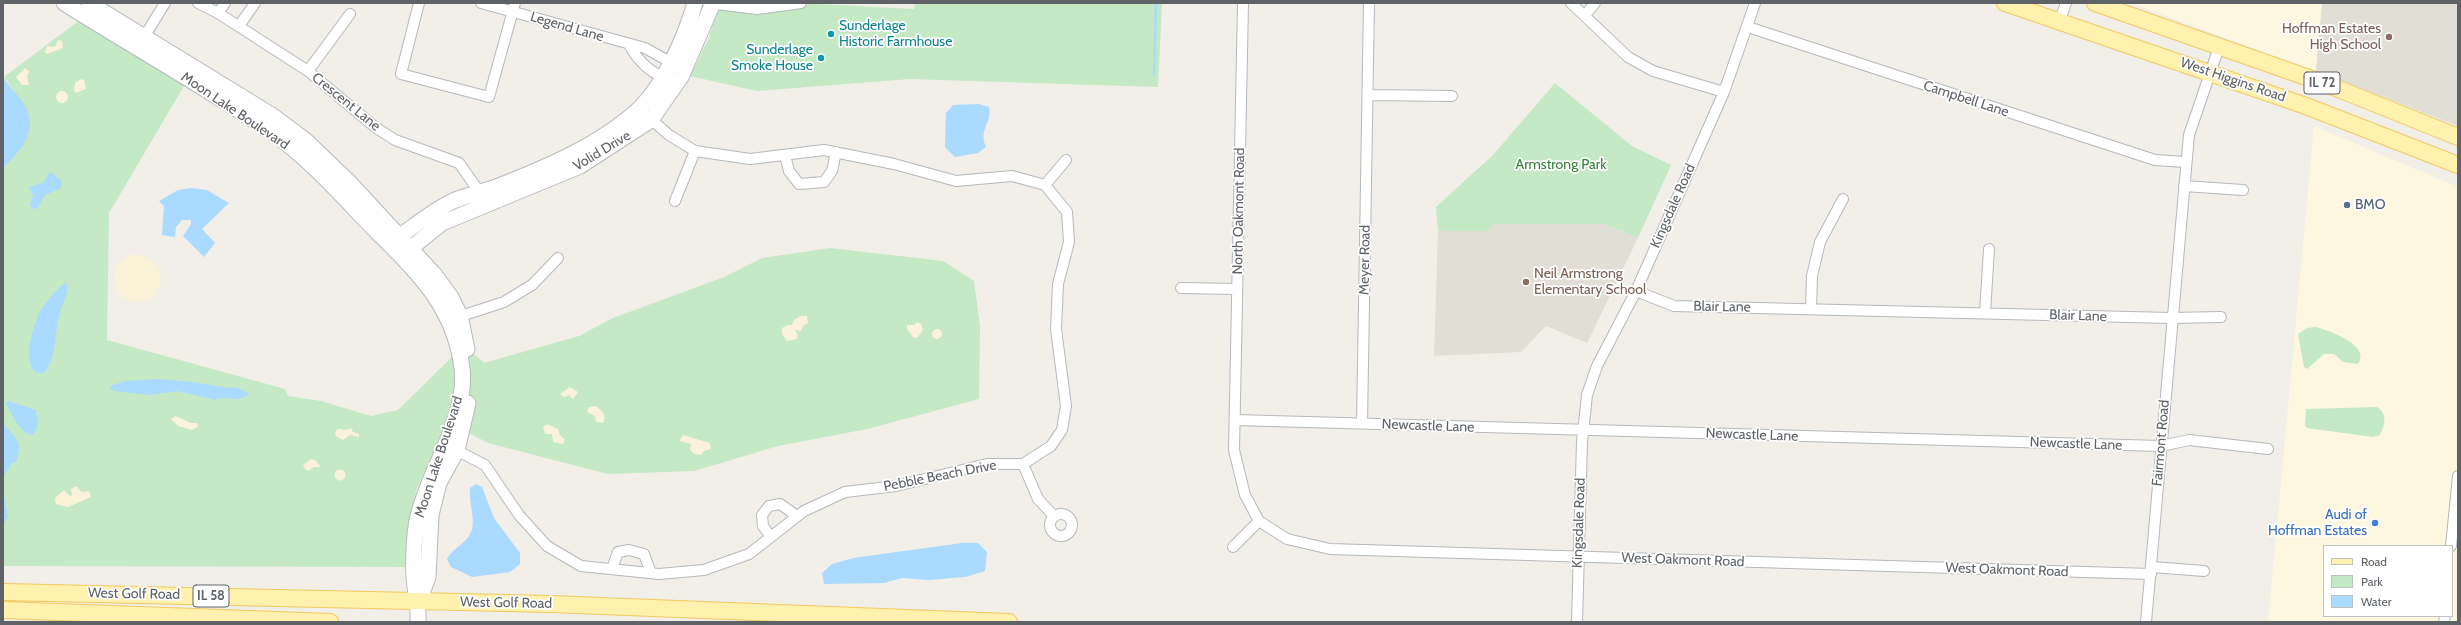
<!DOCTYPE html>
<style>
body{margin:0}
#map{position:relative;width:2461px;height:625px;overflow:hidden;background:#f1efe8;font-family:Cabin,sans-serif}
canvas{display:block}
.frame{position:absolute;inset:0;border:4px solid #5f6368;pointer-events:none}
.legend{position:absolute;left:2323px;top:545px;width:130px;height:72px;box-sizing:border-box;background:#fff;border:1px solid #bfc1c3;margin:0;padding:5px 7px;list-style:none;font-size:12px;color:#5f6368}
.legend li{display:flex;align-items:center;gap:8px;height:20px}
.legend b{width:20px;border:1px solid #bfc1c3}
</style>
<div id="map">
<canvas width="2461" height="625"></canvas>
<div class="frame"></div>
<ul class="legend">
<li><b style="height:5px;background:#fff2af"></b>Road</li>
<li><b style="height:11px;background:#c5e8c5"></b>Park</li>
<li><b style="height:11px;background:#aadaff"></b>Water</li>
</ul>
</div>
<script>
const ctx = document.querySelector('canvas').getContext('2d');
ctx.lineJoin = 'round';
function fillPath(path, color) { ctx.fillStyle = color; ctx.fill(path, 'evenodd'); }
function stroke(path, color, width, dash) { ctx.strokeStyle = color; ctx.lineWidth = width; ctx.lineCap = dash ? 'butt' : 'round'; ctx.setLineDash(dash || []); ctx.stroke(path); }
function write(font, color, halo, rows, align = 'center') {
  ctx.font = font + ' Cabin,sans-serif'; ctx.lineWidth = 3.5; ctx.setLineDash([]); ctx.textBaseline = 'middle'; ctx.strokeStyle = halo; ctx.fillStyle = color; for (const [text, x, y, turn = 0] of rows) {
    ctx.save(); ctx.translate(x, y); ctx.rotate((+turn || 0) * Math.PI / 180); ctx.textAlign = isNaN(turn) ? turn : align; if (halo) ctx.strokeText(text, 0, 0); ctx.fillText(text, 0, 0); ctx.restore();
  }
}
const commercial = new Path2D(`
 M2131,3H2322L2316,71Z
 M2314,126L2458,187V622H2268ZM2324,546H2452V616H2324Z`);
const education = new Path2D(`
 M2322,3H2458V126L2316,71Z
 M1493,224H1604L1638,238L1587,343L1546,326L1521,352L1434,356L1438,231H1488Z`);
const green = new Path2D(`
 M719,3H797L914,9L915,3H1162L1158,87L910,79L757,91L690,76L709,38Z
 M81,19L184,86L109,213L107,340L285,389L288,396L321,401L371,416L398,410L453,356L475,355L484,363L579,336L613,318L724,277L762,258L830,248L943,261L974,281L980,327L979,399L867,429L778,446L694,471L608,474L488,443L448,422L416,490L405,567L3,566V168L19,152L28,114L19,98L4,77Z
 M1555,83L1632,146L1671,165L1638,238L1604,224H1493L1488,231H1438L1436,207L1493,155Z
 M2316,327C2327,330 2372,345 2358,364L2343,362L2334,354H2324L2307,369L2304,367L2298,334L2307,328Z
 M2377,407C2388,414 2385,425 2380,435L2373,437L2307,428L2305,426L2306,409Z`);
const sand = new Path2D(`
 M58,40L62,41L63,48L47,54L45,52L47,46L55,47Z
 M25,68L29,71L27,77L29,85H22L16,77Z
 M81,79L84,80L86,89L76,93L74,91L75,83Z
 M56 97a6 6 0 1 1 12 0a6 6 0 1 1-12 0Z
 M132,254C160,256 169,277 152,299C148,300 141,303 137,302C109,300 107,262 132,254Z
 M801,316H807L808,323L803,326L801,331L795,330L798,335L797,339L787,341L782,334V328L787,325H792L794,320Z
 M916,322L921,324L923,330L917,338L913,337L907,329V325H915Z
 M932 334a5 5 0 1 1 10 0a5 5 0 1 1-10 0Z
 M570,387L578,392L573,399L569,395L564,397L560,394Z
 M595,406C602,409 607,416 603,423L596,422L595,416L587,412L589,407Z
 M175,416L191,423H197L198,427L192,430L178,426L171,419Z
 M547,424L558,429L560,435L565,440L563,444L553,442L552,434H545L543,427Z
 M351,428L353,432L359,434V437L350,435L343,440L336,436L335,432L338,429L346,430Z
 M683,435L710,443L711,449L704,451L701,455L694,454L690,449L691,444L679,441Z
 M311,459L315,460L321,467H313L309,471L305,469L303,465Z
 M334.5 475a5.5 5.5 0 1 1 11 0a5.5 5.5 0 1 1-11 0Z
 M76,486L82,492L89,491L91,497L68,507L56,504L55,498L64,490L70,496L72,495L71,489Z`);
const water = new Path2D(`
 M3,76C7,85 14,90 20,98C42,127 24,148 3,168Z
 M979,104L989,107C993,122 978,129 986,147L978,153L955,157L945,147L946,113L953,105Z
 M50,172L62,181L61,188L45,195L38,208L33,209L30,205L33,195L29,187L44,182Z
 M191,188L207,190L229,203L202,229L215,243L204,257L183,236L191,224V220H182L176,227L175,237L162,235L164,206L159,201L178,190Z
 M66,282C70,290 64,301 61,309C54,328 58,357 44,373H37C20,363 34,323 41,310C47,300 57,290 66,282Z
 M157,379L191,382L230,388L236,387L250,394L240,399L218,398L216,400L177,391L150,395L114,391L110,388L112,385L127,381Z
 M8,401L36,410L38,425L33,435C20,435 11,411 5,402Z
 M3,423C16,440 23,440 16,462L12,463L3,477Z
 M476,484L482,487L494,518L520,553V564L510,572L472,577L451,567L447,559C452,549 463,545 469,536C478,524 468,502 470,488Z
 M3,491L8,517L4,523L3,532Z
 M962,543H978L987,552L985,571L965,577L929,580L902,578L884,583L824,584L822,573L832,564L853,558Z`);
const stream = new Path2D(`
 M1154,74L1156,3`);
const street = new Path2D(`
 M198,3L218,13L308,71L375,127L395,140L459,163L483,197
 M419,3L401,74L489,97L515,3
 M481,3L645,48L670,62L674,67
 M708,3L757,9L801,3
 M1243,3L1234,450L1245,495L1259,521
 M1571,3L1628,57L1653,71L1724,92
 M218,13L225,3
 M1585,15L1595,3
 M2060,20L2066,3
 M239,26L255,3
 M1748,27L2155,160L2186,162
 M141,42L165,3
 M629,44C636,58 652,77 669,77
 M308,71L350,14
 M1369,95L1452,96
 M785,155L789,171L799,184L824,182L832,171L836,152
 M1045,185L1066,160
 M2184,186L2243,190
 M675,201L695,151
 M1181,288L1237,289
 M1636,291L1674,306L2171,318L2221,317
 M1811,309L1812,276L1820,242L1843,199
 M1985,313L1989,249
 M455,318L504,302L532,285L558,258
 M1235,420L2161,446L2189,440L2268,449
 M1362,424L1369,3
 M452,448L485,465L519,515L547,546L581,566L659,574L704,570L749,554L804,511L845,492L896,486L987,464H1023L1051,446L1062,430L1066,406L1056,329L1058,284L1069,242L1067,212L1045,185L1012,176L956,181L894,164L824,150L750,159L695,151L669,135L639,109
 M1023,464L1038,499L1054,516
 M1050 525a11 11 0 1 1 22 0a11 11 0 1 1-22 0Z
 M771,537L763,526L762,515L769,506L780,504L797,516
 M2451,546L2458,476
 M1233,547L1259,521L1287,539L1330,549L2151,574
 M2152,567L2204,571
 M612,569L618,552L629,550L644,554L651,573
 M1577,622L1582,442L1587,395L1597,366L1636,291L1724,92L1755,3
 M2146,622L2189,135L2219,47
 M2444,622L2445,616`);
const secondary = new Path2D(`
 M64,3C132,46 203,85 270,131C309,158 341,195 374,229C416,271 454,305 462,368C468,417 429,469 418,516C414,532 413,561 414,577C415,593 419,606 418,622
 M89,3L273,116L305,140L350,183L434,274L451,297L460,316L467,349
 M400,236C417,224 434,210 453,201C467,195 484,192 499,186C547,167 600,145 639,109C665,84 685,37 695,3
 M411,248L442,223L580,166L651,120L681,77L713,3
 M419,601L428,577L431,515L439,483L457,450L468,403`);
const primary = new Path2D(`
 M2005,3L2306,106L2458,165
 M2095,3L2326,84L2458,137
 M3,592L551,604L1009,622
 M3,610L330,622`);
const markers = [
 [831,34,4,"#0f9aa8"],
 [2389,37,4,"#8d6e63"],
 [821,58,4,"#0f9aa8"],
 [2347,205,4,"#5c6f8a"],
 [1526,282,4,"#8d6e63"],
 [2375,523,4,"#3f7fe0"]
];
const shields = [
 [2322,83,36],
 [211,596,36]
];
const shieldNames = [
 ["IL 72",2322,83],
 ["IL 58",211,596]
];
const cultureNames = [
 ["Sunderlage",839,26],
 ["Historic Farmhouse",839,42],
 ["Sunderlage",813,50,"right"],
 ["Smoke House",813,66,"right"]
];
const streetNames = [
 ["Legend Lane",567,27,16],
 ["West Higgins Road",2233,80,19],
 ["Campbell Lane",1966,99,18],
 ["Crescent Lane",346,102,39],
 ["Moon Lake Boulevard",235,111,34],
 ["Volid Drive",602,151,-31],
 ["Kingsdale Road",1673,206,-66],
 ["North Oakmont Road",1239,211,-89],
 ["Meyer Road",1365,260,-89],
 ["Blair Lane",1722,307,1],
 ["Blair Lane",2078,316,2],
 ["Newcastle Lane",1428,426,2],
 ["Newcastle Lane",1752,435,2],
 ["Fairmont Road",2161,443,-85],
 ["Newcastle Lane",2076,444,2],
 ["Moon Lake Boulevard",439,457,-72],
 ["Pebble Beach Drive",940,476,-11],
 ["Kingsdale Road",1579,523,-88],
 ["West Oakmont Road",1683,560,2],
 ["West Oakmont Road",2007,570,2],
 ["West Golf Road",134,594,1],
 ["West Golf Road",506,603,1]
];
const educationNames = [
 ["Hoffman Estates",2381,29],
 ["High School",2381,45],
 ["Neil Armstrong",1534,274,"left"],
 ["Elementary School",1534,290,"left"]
];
const parkNames = [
 ["Armstrong Park",1561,165]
];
const serviceNames = [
 ["BMO",2355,205]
];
const shopNames = [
 ["Audi of",2367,515],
 ["Hoffman Estates",2367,531]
];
fillPath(commercial, '#fef7e0');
fillPath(education, '#e1ded6');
fillPath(green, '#c5e8c5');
fillPath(sand, '#fbf3d9');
fillPath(water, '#aadaff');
stroke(stream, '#aadaff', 2.5);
stroke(street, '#b5b8bc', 12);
stroke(secondary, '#b6babf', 17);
stroke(primary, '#f2c960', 18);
stroke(street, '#fff', 10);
stroke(secondary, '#fff', 15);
stroke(primary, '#fff2af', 16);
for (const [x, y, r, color] of markers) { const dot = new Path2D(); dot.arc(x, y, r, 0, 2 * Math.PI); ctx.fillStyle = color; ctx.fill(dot); stroke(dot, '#fff', 1.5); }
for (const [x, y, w] of shields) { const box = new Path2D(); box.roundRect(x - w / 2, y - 11, w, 22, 3); ctx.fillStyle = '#fff'; ctx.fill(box); stroke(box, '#5f6368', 1); }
write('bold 13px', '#5f6368', null, shieldNames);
write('14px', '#0d838f', '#fff', cultureNames, 'left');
write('14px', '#5f6368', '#fff', streetNames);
write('14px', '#785e54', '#fff', educationNames, 'right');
write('14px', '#348238', '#fff', parkNames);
write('14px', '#4e5e75', '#fff', serviceNames, 'left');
write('14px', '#366cbe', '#fff', shopNames, 'right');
</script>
